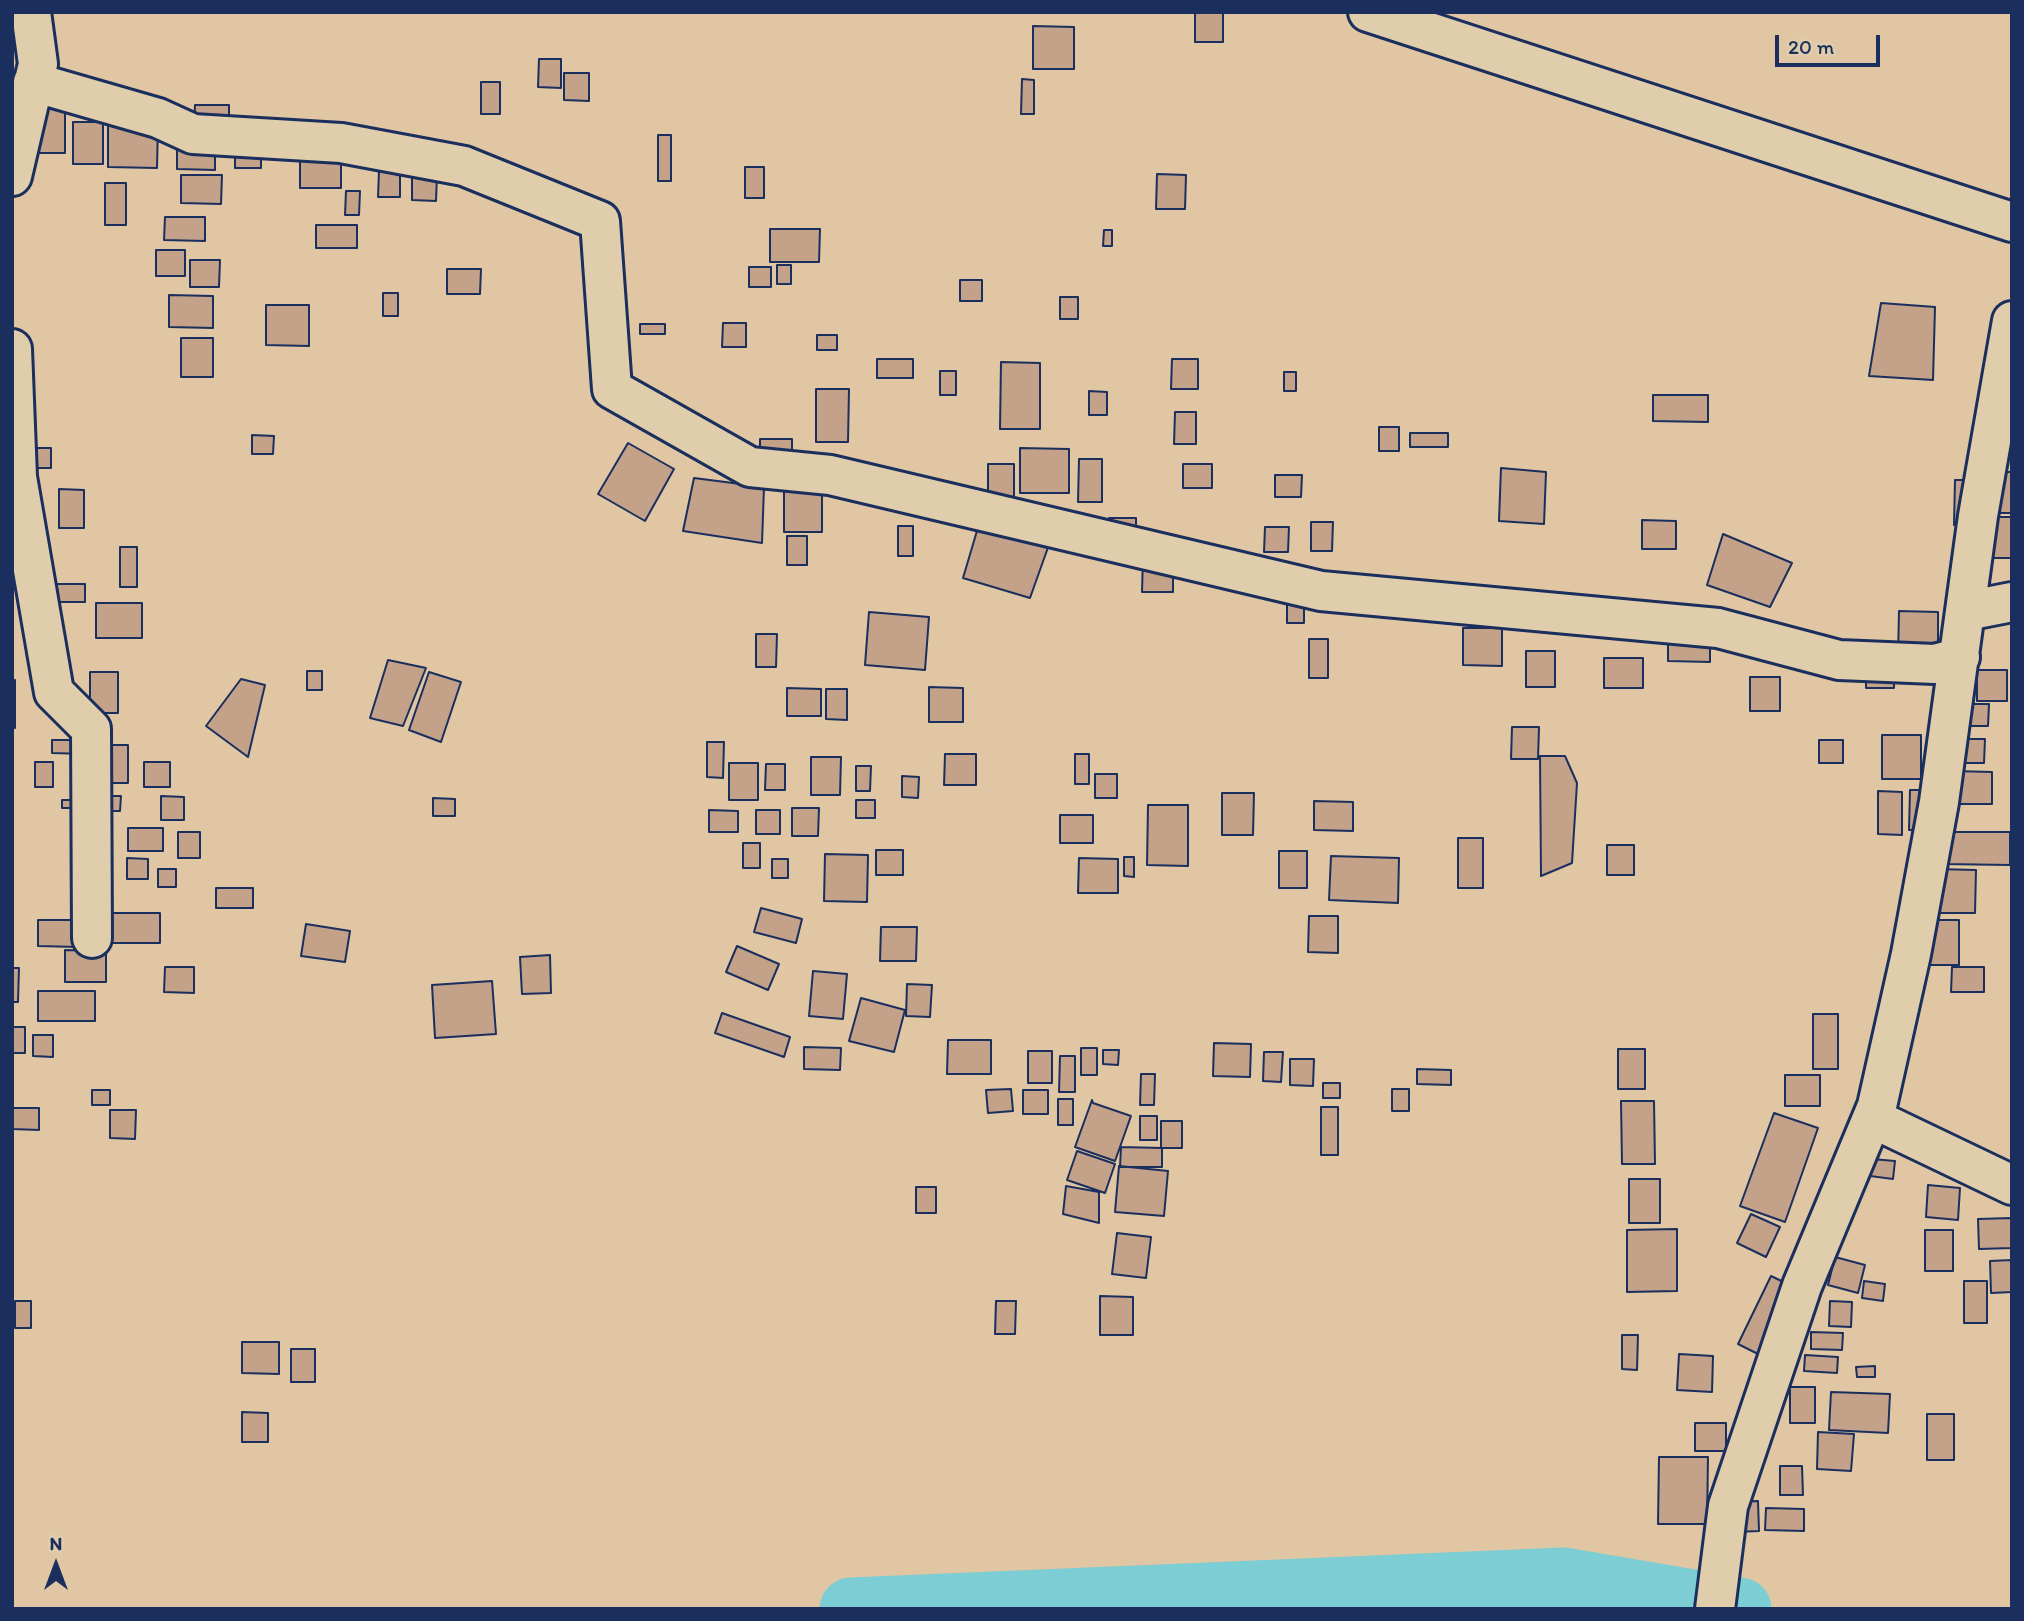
<!DOCTYPE html>
<style>
body{margin:0}
#map{position:relative;width:2024px;height:1621px;overflow:hidden;background:#e0c6a3;font-family:Itim,sans-serif}
canvas{display:block}
.frame{position:absolute;inset:0;border:14px solid #1b2f5e;pointer-events:none}
.north{position:absolute;left:21px;top:1530px;width:70px;height:70px;-webkit-text-stroke:5px #e0cdab;paint-order:stroke;rotate:0deg;font-size:19px;font-weight:700;line-height:28px;text-align:center;color:#1b2f5e}
.north::after{content:'';display:block;margin:auto;width:24px;height:32px;background:#1b2f5e;clip-path:polygon(50% 0,100% 100%,50% 72%,0 100%)}
.scale{position:absolute;left:1775px;top:35px;width:105px;height:32px;box-sizing:border-box;border:4px solid #1b2f5e;border-top:0;padding-left:9px;font-size:21px;line-height:24px;white-space:nowrap;color:#1b2f5e;-webkit-text-stroke:5px #e0cdab;paint-order:stroke}
</style>
<div id="map">
<canvas width="2024" height="1621"></canvas>
<div class="frame"></div>
<div class="north">N</div>
<div class="scale">20 m</div>
</div>
<script>
const ctx = document.querySelector('canvas').getContext('2d');
ctx.lineJoin = 'round';
function stroke(path, color, width, dash) { ctx.strokeStyle = color; ctx.lineWidth = width; ctx.lineCap = dash ? 'butt' : 'round'; ctx.setLineDash(dash || []); ctx.stroke(path); }
function fillPath(path, color) { ctx.fillStyle = color; ctx.fill(path, 'evenodd'); }
const river = new Path2D(`
 M851,1609L1564,1579L1740,1609`);
const building = new Path2D(`
 M1195,12H1223V42H1195Z
 M1033,26L1074,27V69H1033Z
 M539,59H561V88L538,87Z
 M564,73H589V101L564,100Z
 M1022,79L1034,80V114H1021Z
 M481,82H500V114H481Z
 M195,105H229V127H194Z
 M34,108H65V153H34Z
 M73,122H103V164H73Z
 M108,124H158L157,168L108,167Z
 M658,135H671V181H658Z
 M177,147H215V170L177,169Z
 M235,148H261V168H235Z
 M300,148H341V188H300Z
 M745,167H764V198H745Z
 M379,171H400V197H378Z
 M412,174H437L436,201L412,200Z
 M1157,174L1186,175L1185,209H1156Z
 M181,175H222L221,204L181,203Z
 M105,183H126V225H105Z
 M346,191H360L359,215H345Z
 M165,217H205V241L164,240Z
 M316,225H357V248H316Z
 M770,229H820L819,262H770Z
 M1104,230H1112V246H1103Z
 M156,250H185V276H156Z
 M190,260H220L219,287H190Z
 M777,265H791V284H777Z
 M749,267H771V287H749Z
 M447,269H481L480,294H447Z
 M960,280H982V301H960Z
 M383,293H398V316H383Z
 M169,295L213,296V328L169,327Z
 M1060,297H1078V319H1060Z
 M1881,303L1935,307L1933,380L1869,376Z
 M266,305H309V346L266,345Z
 M723,323H746V347H722Z
 M640,324H665V334H640Z
 M817,335H837V350H817Z
 M181,338H213V377H181Z
 M877,359H913V378H877Z
 M1172,359H1198V389H1171Z
 M1001,362L1040,363V429H1000Z
 M940,371H956V395H940Z
 M1284,372H1296V391H1284Z
 M816,389H849L848,442H816Z
 M1089,391L1107,392V415H1089Z
 M1653,395H1708V422L1653,421Z
 M1175,412H1196V444H1174Z
 M1379,427H1399V451H1379Z
 M1410,433H1448V447H1410Z
 M252,435L274,436L273,454H252Z
 M760,439H792V464L760,463Z
 M628,443L674,469L645,521L598,494Z
 M24,448H51V468H24Z
 M1020,448L1069,449V493H1020Z
 M1079,459H1102V502H1078Z
 M988,464H1014V503H988Z
 M1183,464H1212V488H1183Z
 M1501,468L1546,472L1544,524L1499,521Z
 M1994,472H2012V513H1994Z
 M1275,475H1302L1301,497H1275Z
 M694,478L764,487L762,543L683,531Z
 M1955,480H1971V525H1954Z
 M784,484H822V532H784Z
 M59,489L84,490V528H59Z
 M1987,517H2011V558H1987Z
 M1109,518H1136V539H1108Z
 M1642,520L1676,521V549H1642Z
 M1311,522H1333L1332,551H1311Z
 M979,524L1051,539L1030,598L963,578Z
 M898,526H913V556H898Z
 M1265,527H1289L1288,552H1264Z
 M1723,534L1792,563L1770,607L1707,585Z
 M787,536H807V565H787Z
 M120,547H137V587H120Z
 M1143,556H1173V592H1142Z
 M56,584H85V602H56Z
 M1287,599H1304V623H1287Z
 M96,603H142V638H96Z
 M1899,611L1938,612V658L1898,657Z
 M869,612L929,617L925,670L865,665Z
 M1463,628H1502V666L1463,665Z
 M1668,632H1710V662L1668,661Z
 M756,634H777L776,667H756Z
 M1309,639H1328V678H1309Z
 M1526,651H1555V687H1526Z
 M1604,658H1643V688H1604Z
 M388,660L426,668L403,726L370,718Z
 M1866,664H1894V688H1866Z
 M1977,670H2007V701H1977Z
 M307,671H322V690H307Z
 M90,672H118V713H90Z
 M429,672L461,682L441,742L409,730Z
 M1750,677H1780V711H1750Z
 M241,679L265,685L248,757L206,726Z
 M12,680H15V728H12Z
 M929,687L963,688V722H929Z
 M787,688L821,689V716H787Z
 M826,689H847V720L826,719Z
 M1970,704H1989L1988,726H1970Z
 M1512,727H1539L1538,759H1511Z
 M1882,735H1921V779H1882Z
 M1957,739H1985L1984,763H1956Z
 M52,740H86V754L52,753Z
 M1819,740H1843V763H1819Z
 M707,742H724L723,778L707,777Z
 M98,745H128V783H97Z
 M945,754H976V785H944Z
 M1075,754H1089V784H1075Z
 M1540,756H1565L1577,783L1572,863L1541,876Z
 M811,757H841L840,795H811Z
 M35,762H53V787H35Z
 M144,762H170V787H144Z
 M729,763H758V800H729Z
 M766,764H785V790H765Z
 M856,766H871L870,791H856Z
 M1952,771L1992,772V804H1952Z
 M1095,774H1117V798H1095Z
 M902,776L919,777L918,798L902,797Z
 M1910,790H1923V830H1909Z
 M1878,791L1902,792V835L1878,834Z
 M1222,793H1254L1253,835H1222Z
 M99,796H121L120,811H98Z
 M161,796L184,797V820H161Z
 M433,798L455,799V816H433Z
 M62,800H82V808H62Z
 M856,800H875V818H856Z
 M1314,801L1353,802V831L1314,830Z
 M1148,805H1188V866L1147,865Z
 M792,808H819L818,836H792Z
 M709,810L738,811V832H709Z
 M756,810H780V834H756Z
 M1060,815H1093V843H1060Z
 M128,828H163V851H128Z
 M178,832H200V858H178Z
 M1942,832H2010V865L1942,864Z
 M1458,838H1483V888H1458Z
 M743,843H760V868H743Z
 M1607,845H1634V875H1607Z
 M876,850H903V875H876Z
 M1279,851H1307V888H1279Z
 M825,854L868,855L867,902L824,901Z
 M1331,856L1399,858L1398,903L1329,900Z
 M1124,857H1134V877L1124,876Z
 M127,858L148,859V879H127Z
 M1079,858L1118,859V893H1078Z
 M772,859H788V878H772Z
 M158,869H176V887H158Z
 M1936,869L1976,870L1975,913H1935Z
 M216,888H253V908H216Z
 M761,908L802,919L796,943L754,932Z
 M106,913H160V943H106Z
 M1309,916H1338V953L1308,952Z
 M38,920H78V947L38,946Z
 M1921,920H1959V965H1921Z
 M306,924L350,931L345,962L301,956Z
 M881,927H917L916,961H880Z
 M737,946L779,964L768,990L726,972Z
 M65,950L106,951V982H65Z
 M550,955L551,993L522,994L520,957Z
 M165,967H194V993L164,992Z
 M1952,967H1984V992H1951Z
 M12,968H19L18,1002H12Z
 M813,971L847,974L843,1019L809,1016Z
 M492,981L496,1034L435,1038L432,985Z
 M907,984L932,985L930,1017L906,1016Z
 M38,991H95V1021H38Z
 M861,998L905,1010L894,1052L849,1041Z
 M722,1013L790,1037L784,1057L715,1033Z
 M1813,1014H1838V1069H1813Z
 M12,1027H25V1053H12Z
 M33,1035H53V1057L33,1056Z
 M948,1040H991V1074H947Z
 M1214,1043L1251,1044L1250,1077L1213,1076Z
 M804,1047L841,1048L840,1070L804,1069Z
 M1081,1048H1097V1075H1081Z
 M1618,1049H1645V1089H1618Z
 M1103,1050H1119L1118,1065L1103,1064Z
 M1028,1051H1052V1083H1028Z
 M1264,1052H1283L1281,1082L1263,1081Z
 M1060,1056H1075V1092H1059Z
 M1290,1059H1314L1313,1086L1290,1085Z
 M1417,1069L1451,1070V1085L1417,1084Z
 M1141,1074H1155L1154,1105H1140Z
 M1785,1075H1820V1106H1785Z
 M1323,1083H1340V1098H1323Z
 M1011,1089L1013,1111L988,1113L986,1090Z
 M1392,1089H1409V1111H1392Z
 M92,1090H110V1105H92Z
 M1023,1090H1048V1114H1023Z
 M1058,1099H1073V1125H1058Z
 M1092,1100L1093,1103L1131,1116L1115,1161L1075,1147Z
 M1621,1101H1654L1655,1164H1622Z
 M1321,1107H1338V1155H1321Z
 M12,1108H39V1130L12,1129Z
 M110,1110H136L135,1139L110,1138Z
 M1774,1113L1818,1128L1785,1222L1740,1206Z
 M1140,1116H1157V1140H1140Z
 M1161,1121H1182V1148H1161Z
 M1121,1147L1162,1148V1167H1120Z
 M1077,1151L1115,1164L1105,1193L1067,1180Z
 M1872,1159L1895,1161L1893,1179L1870,1176Z
 M1119,1166L1168,1171L1164,1216L1115,1212Z
 M1629,1179H1660V1223H1629Z
 M1928,1185L1960,1188L1958,1220L1926,1217Z
 M1066,1186L1099,1192V1223L1063,1214Z
 M916,1187H936V1213H916Z
 M1751,1214L1780,1227L1766,1257L1737,1243Z
 M2012,1218V1248L1979,1249L1978,1219Z
 M1677,1229V1291L1627,1292V1230Z
 M1925,1230H1953V1271H1925Z
 M1117,1233L1151,1237L1146,1278L1112,1274Z
 M1835,1257L1865,1265L1858,1293L1828,1285Z
 M2012,1260V1292L1991,1293L1990,1261Z
 M1771,1276L1796,1288L1762,1356L1738,1344Z
 M1864,1281L1885,1284L1883,1301L1862,1298Z
 M1964,1281H1987V1323H1964Z
 M1100,1296L1133,1297V1335H1100Z
 M15,1301H31V1328H15Z
 M996,1301H1016L1015,1334H995Z
 M1830,1301L1852,1302L1851,1327L1829,1326Z
 M1811,1332L1843,1333L1842,1350L1811,1349Z
 M1622,1335H1638L1637,1370L1622,1369Z
 M242,1342H279V1374L242,1373Z
 M291,1349H315V1382H291Z
 M1679,1354L1713,1356L1712,1392L1677,1390Z
 M1805,1355L1838,1357L1837,1373L1804,1371Z
 M1875,1366V1377H1857L1856,1367Z
 M1790,1387H1815V1423H1790Z
 M1831,1392L1890,1394L1888,1433L1829,1430Z
 M242,1412L268,1413V1442H242Z
 M1927,1414H1954V1460H1927Z
 M1695,1423H1726V1451H1695Z
 M1818,1432L1854,1434L1851,1471L1817,1469Z
 M1659,1457H1708L1707,1524H1658Z
 M1780,1466H1802L1803,1495H1780Z
 M1758,1501L1759,1531L1734,1532L1733,1502Z
 M1766,1508L1804,1509V1531L1765,1530Z`);
const minor = new Path2D(`
 M1368,12L2012,222
 M33,82L158,118L193,134L341,143L464,166L600,221L612,389L750,467L830,475L1321,591L1718,628L1839,660L1935,664L1960,657
 M12,176L38,64L31,12
 M12,349L17,477L54,692L91,729L92,938
 M1966,611L2012,602
 M1872,1118L2012,1185
 M1715,1609L1728,1506L1802,1286L1877,1106L1911,954L1939,802L1978,516L2012,321`);
stroke(river, '#7ccdd4', 63);
fillPath(building, '#c4a189');
stroke(building, '#1b2f5e', 2);
stroke(minor, '#1b2f5e', 44);
stroke(minor, '#e0cdab', 38);
</script>
